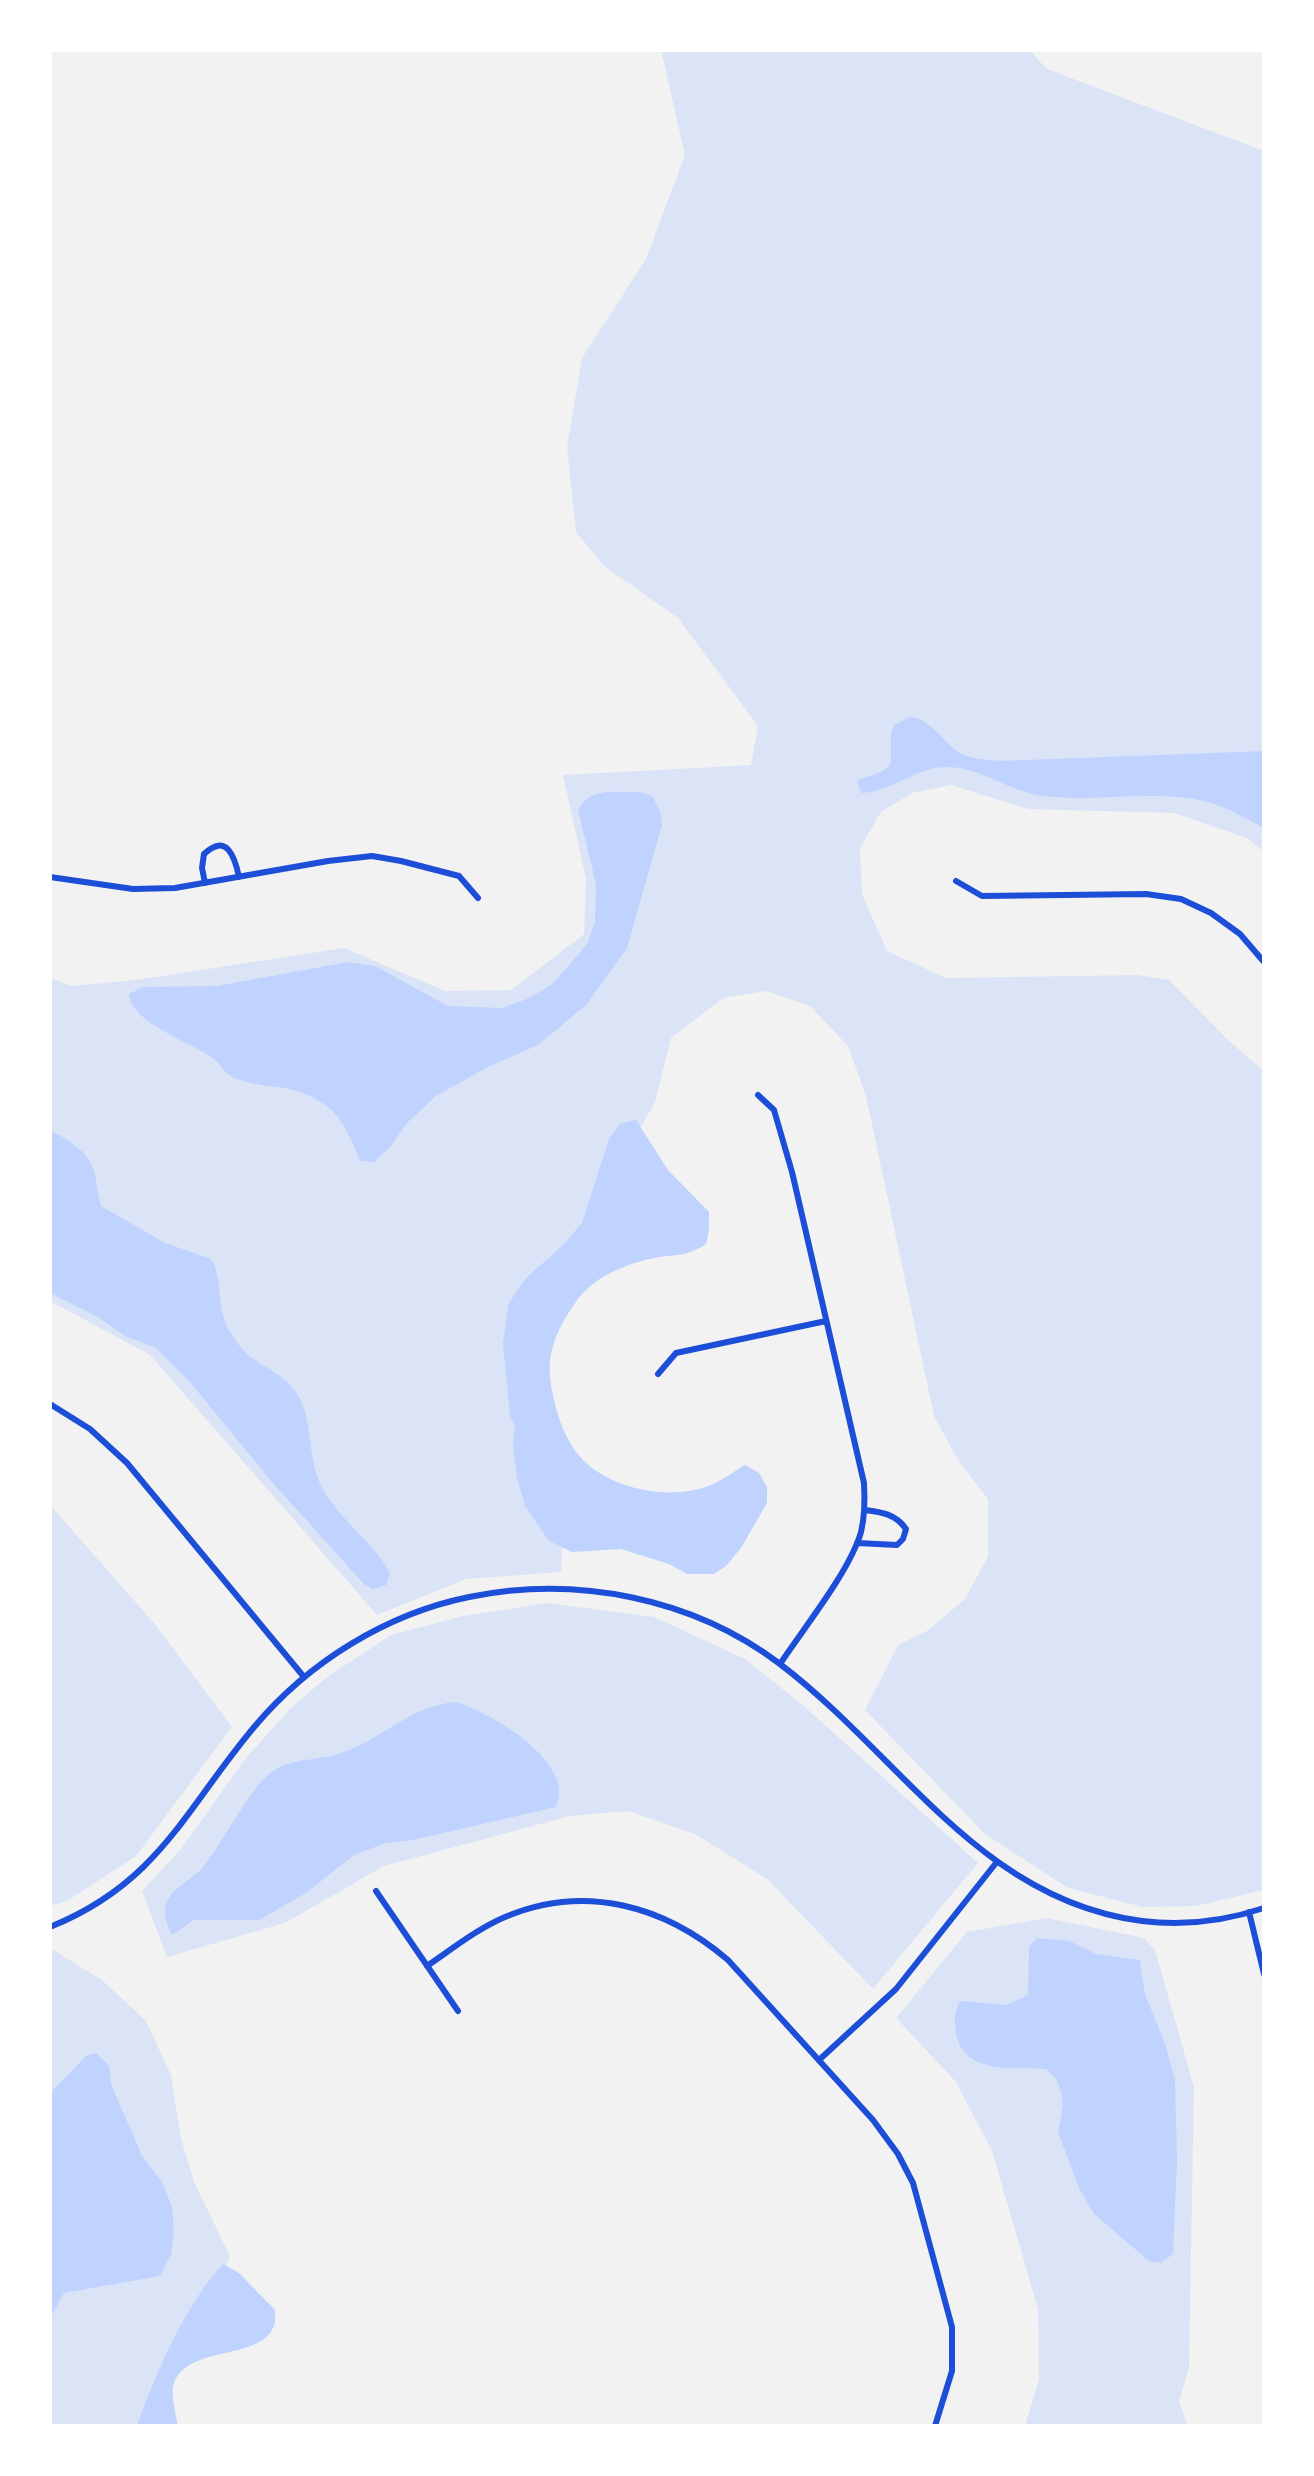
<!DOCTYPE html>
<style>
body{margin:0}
#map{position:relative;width:1314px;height:2476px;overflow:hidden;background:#f2f2f2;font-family:"PT Serif",serif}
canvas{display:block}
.frame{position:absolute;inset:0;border:52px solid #fff;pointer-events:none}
</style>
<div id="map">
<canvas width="1314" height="2476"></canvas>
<div class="frame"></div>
</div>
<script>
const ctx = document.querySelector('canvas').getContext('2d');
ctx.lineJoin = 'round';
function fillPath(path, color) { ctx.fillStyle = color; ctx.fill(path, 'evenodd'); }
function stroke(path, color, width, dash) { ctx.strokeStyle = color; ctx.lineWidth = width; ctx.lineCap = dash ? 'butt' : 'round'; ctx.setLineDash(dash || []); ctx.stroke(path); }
const green = new Path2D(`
 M661,50H1029L1047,69L1264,151V852L1247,838L1174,813L1028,809L951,785L912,793L881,812L860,848L862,894L887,951L946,978L1137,975L1169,980L1229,1041L1264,1071V1890L1196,1906L1143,1907L1068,1888L985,1834L865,1710L898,1645L927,1631L965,1599L988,1556V1499L958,1460L934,1416L866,1096L848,1046L810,1006L767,991L723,998L671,1038L655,1102L548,1292L534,1406L564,1515L561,1572L466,1579L377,1615L150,1355L50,1301V978L71,986L136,980L344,948L445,991L511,990L584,934L586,879L563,775L751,765L758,726L678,618L604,566L576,532L567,447L582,358L646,259L685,155Z
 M50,1505L154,1623L232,1727L136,1856L67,1901L50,1906Z
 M548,1603L654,1617L745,1659L805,1707L978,1863L873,1989L767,1879L695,1834L628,1811L570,1816L384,1866L285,1923L167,1957L142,1891L181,1849L245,1759L291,1708L327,1677L391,1635L463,1616Z
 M1046,1918L1144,1938L1155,1950L1194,2087L1189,2367L1179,2402L1188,2426H1025L1039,2379L1038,2309L992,2151L956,2082L896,2018L967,1932Z
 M50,1948L102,1980L146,2021L171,2075L181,2138L194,2182L230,2256L213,2299L143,2426H50Z`);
const water = new Path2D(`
 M910,717C934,720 942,743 962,754C973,760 988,759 1000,761L1264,751V828C1246,819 1227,807 1208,802C1152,788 1093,804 1037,795C1006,789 980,768 949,767C917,766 892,792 861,793L857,781C869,774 882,776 891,763V733L894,725Z
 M640,792L653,797L660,812L662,825L627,948L586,1005L538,1045L486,1068L436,1096L407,1123L391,1146L374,1162L361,1161C350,1140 345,1119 325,1105C292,1081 270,1091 237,1079C221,1072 225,1068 215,1060C195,1043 131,1024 129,994L143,987L217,986L348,962L375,966L448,1006L501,1008L527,999L551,985L566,969L587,944L595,922L596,884L578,810C590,786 617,793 640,792Z
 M636,1120L668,1170L709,1212V1231L706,1244C686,1257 677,1254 654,1258C634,1262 609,1271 593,1284C580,1293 571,1309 563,1322C547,1353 547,1371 555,1404C559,1420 565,1436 574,1449C601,1489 671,1503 713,1484C724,1479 735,1471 745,1465L759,1473L767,1487V1503L741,1548L726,1566L714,1574H687L669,1564L621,1549L572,1552L549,1541L525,1506L517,1478L513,1446L515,1426L510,1416L503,1343L509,1303L525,1279L562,1246L582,1223L609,1139L620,1124Z
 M50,1131C68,1138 91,1154 95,1174C97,1185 98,1195 101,1206L165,1243L209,1258L214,1264C221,1282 219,1309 226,1324C229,1331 235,1339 239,1345C255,1367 284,1370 299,1397C316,1428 304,1461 327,1496C345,1524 375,1544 390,1573L386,1585L372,1589L364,1584L272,1482L189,1381L156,1348L125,1336L98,1317L50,1293Z
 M456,1702C491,1713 577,1762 556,1807L413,1840L386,1843L354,1855L306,1893L259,1920H193L177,1932L171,1934C168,1924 162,1915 166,1904C172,1887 192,1880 204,1866C224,1841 249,1788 273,1771C294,1757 322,1761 344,1752C385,1737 410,1706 456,1702Z
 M1037,1938L1069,1941L1096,1954L1140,1960L1145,1994L1165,2044L1175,2080L1177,2160L1173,2254L1161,2263L1149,2261L1094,2214L1079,2188L1058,2132L1063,2105L1061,2092L1056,2078L1046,2069C1013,2067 962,2075 956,2032C954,2021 954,2012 960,2001L1006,2005L1028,1995L1029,1947Z
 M96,2053L109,2066L111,2084L142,2156L162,2182L172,2207L174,2233L171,2255L160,2276L64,2293L50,2318V2093L86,2056Z
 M223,2264L239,2273L275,2310C275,2316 276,2324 273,2328C257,2361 188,2345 174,2383C170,2395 176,2414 178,2426H137C154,2376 187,2302 223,2264Z`);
const minor = new Path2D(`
 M50,877L133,889L175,888L328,861L372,856L401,861L459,876L478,898
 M956,881L982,896L1146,894L1181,899L1211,913L1240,934L1264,962
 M205,883L202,868L204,854C227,832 235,858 239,877
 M758,1095L774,1110L792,1172L864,1483C865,1500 865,1516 861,1532C850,1571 803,1629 780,1664
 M658,1374L676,1353L826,1321
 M50,1404L90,1429L127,1463L304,1677
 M857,1543L897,1545L903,1539L906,1529C896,1514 881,1512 865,1510
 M376,1891L458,2011
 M1249,1912L1264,1974
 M50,1927C159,1883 185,1809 255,1726C309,1662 386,1614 469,1597C577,1575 693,1598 780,1664C901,1756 980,1900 1142,1921C1182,1926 1225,1921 1264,1908
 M427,1966C452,1949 477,1929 505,1917C585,1883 665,1906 728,1960L873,2120L898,2154L913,2183L952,2327V2371L935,2426
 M819,2060L896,1989L996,1863`);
fillPath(green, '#dbe4f7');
fillPath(water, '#bfd3fe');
stroke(minor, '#1d4ed8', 6);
</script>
